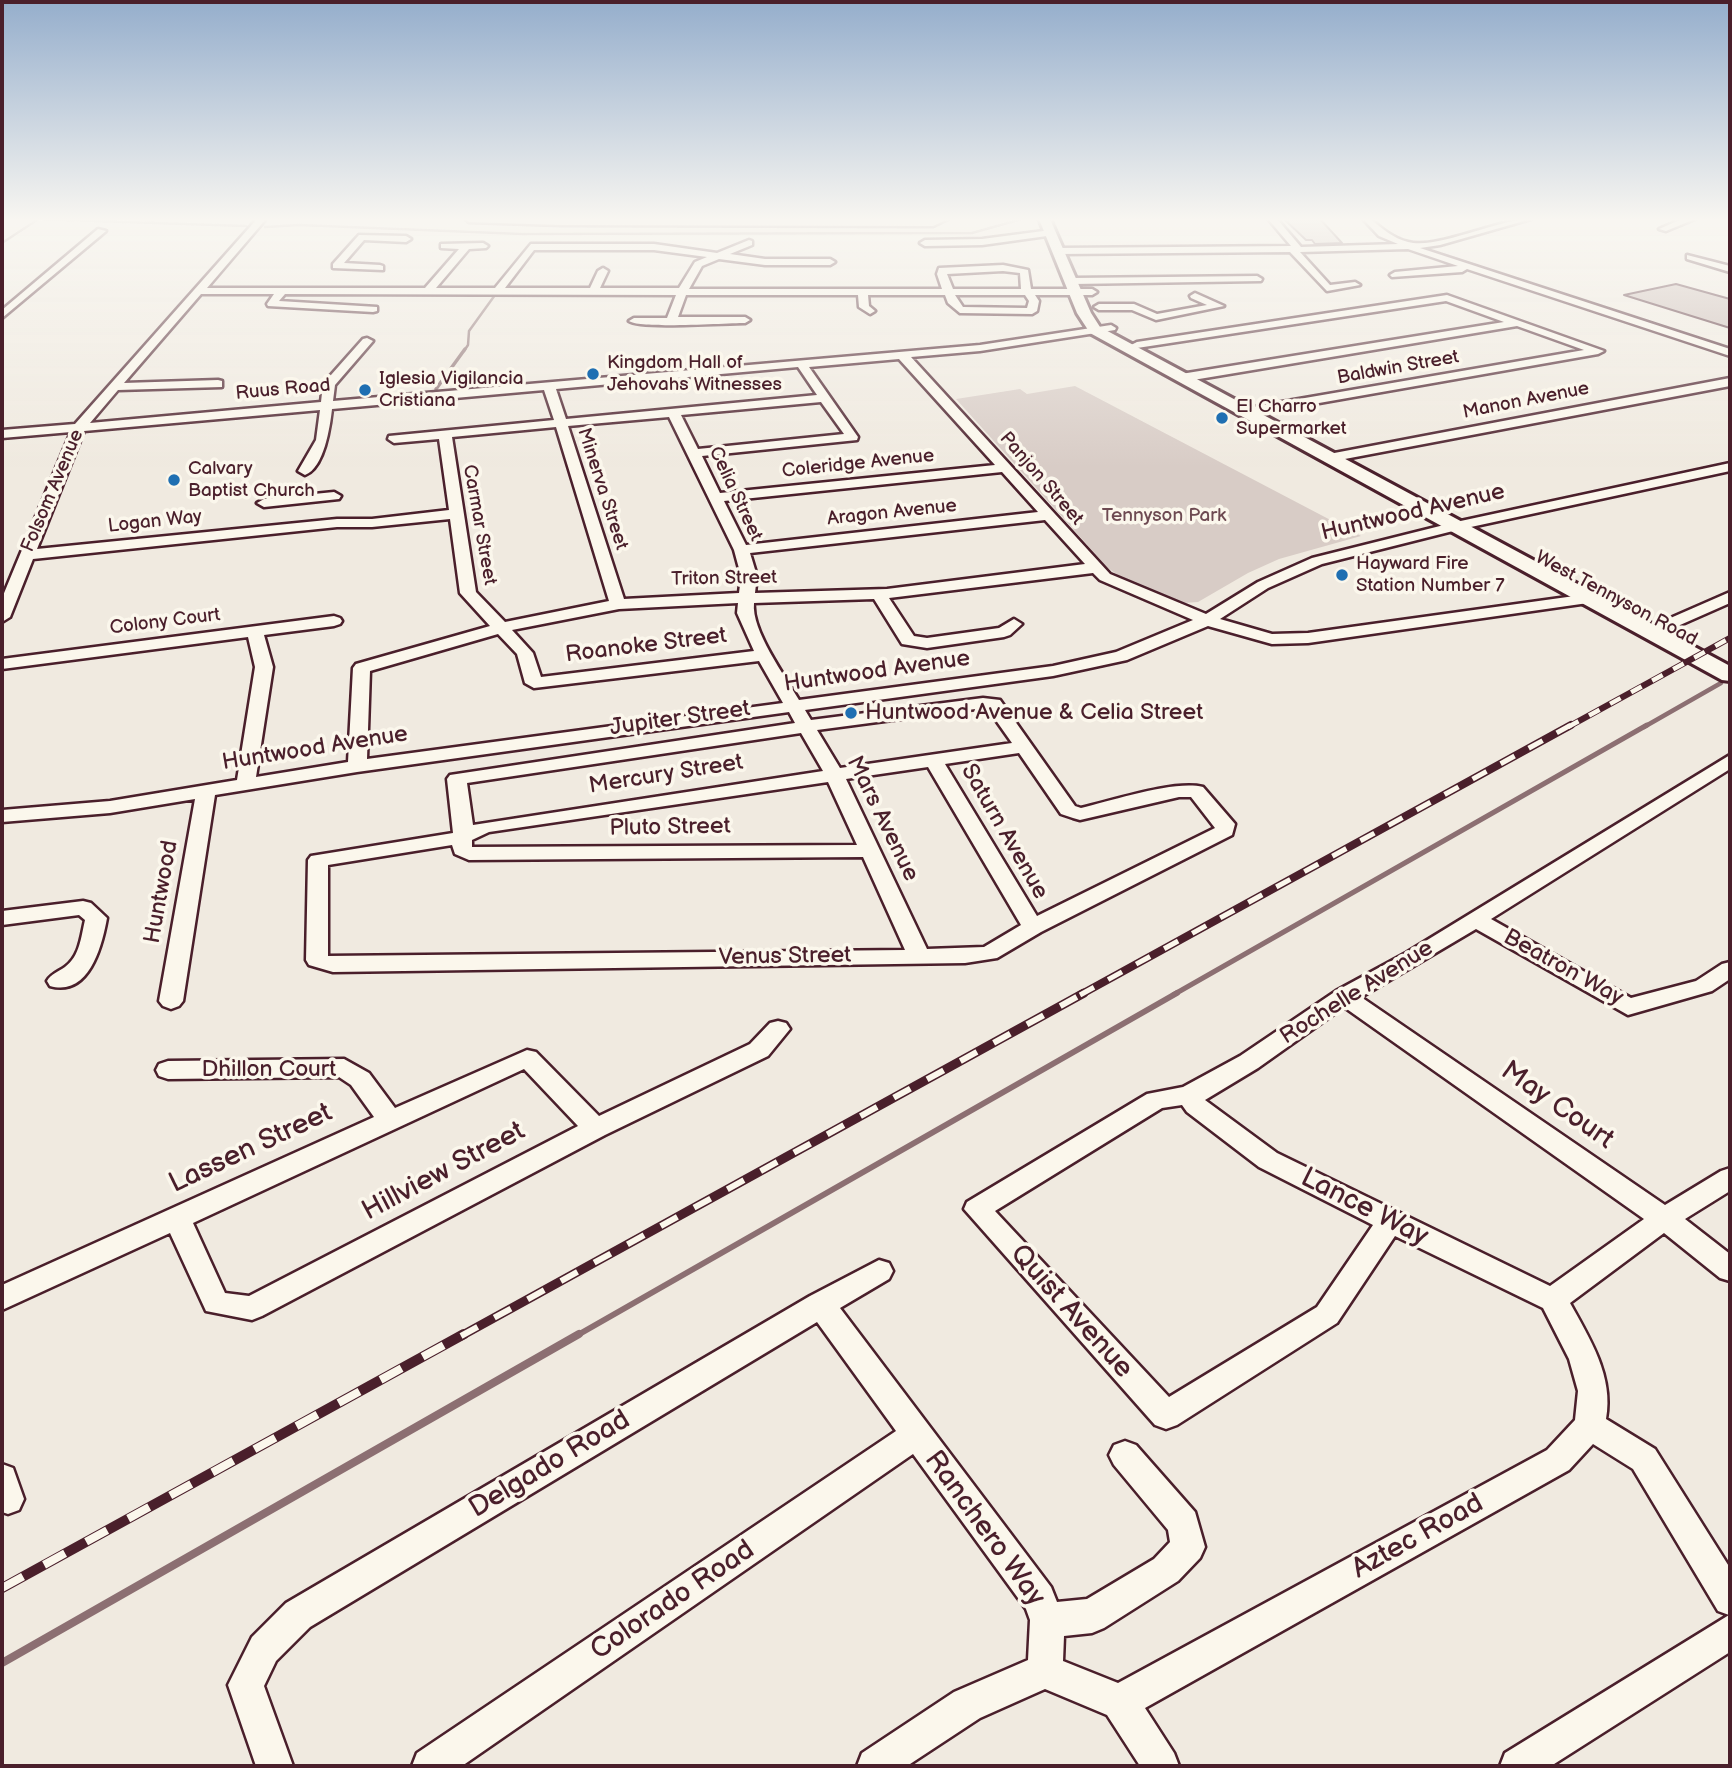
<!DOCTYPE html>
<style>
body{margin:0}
#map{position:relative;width:1732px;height:1768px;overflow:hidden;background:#f0eae0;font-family:"Balsamiq Sans",sans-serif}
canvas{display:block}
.frame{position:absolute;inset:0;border:4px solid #4a1f2b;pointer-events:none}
</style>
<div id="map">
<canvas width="1732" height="1768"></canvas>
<div class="frame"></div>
</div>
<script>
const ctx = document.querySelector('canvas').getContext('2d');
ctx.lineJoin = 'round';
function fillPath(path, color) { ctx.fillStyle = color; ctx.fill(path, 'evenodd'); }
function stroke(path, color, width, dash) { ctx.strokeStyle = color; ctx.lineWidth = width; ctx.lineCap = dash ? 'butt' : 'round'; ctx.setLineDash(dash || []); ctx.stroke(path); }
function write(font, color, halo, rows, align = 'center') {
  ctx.font = font + ' "Balsamiq Sans",sans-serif'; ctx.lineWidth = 7; ctx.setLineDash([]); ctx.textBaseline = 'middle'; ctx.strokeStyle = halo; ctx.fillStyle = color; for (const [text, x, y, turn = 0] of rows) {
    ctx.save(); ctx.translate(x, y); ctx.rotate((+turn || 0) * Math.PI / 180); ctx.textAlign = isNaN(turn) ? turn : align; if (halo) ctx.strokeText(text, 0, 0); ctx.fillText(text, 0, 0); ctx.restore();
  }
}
const green = new Path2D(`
 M1075,386L1361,536L1279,559L1248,573L1198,602L1183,603L1122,578L1108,568L956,399L1020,389L1027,394Z`);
const streamFar5 = new Path2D(`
 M35,219L246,226
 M265,227L299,225L522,234L972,233L1022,219
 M2,243L37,220
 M464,351L468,345L469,331L495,295`);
const streamFar4 = new Path2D(`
 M436,389L465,349`);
const streamFar3 = new Path2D(`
 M1644,727L1721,683`);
const streamFar2 = new Path2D(`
 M1173,995L1647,725`);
const streamFar1 = new Path2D(`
 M576,1336L1177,993`);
const stream = new Path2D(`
 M2,1663L579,1334`);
const building = new Path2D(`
 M1284,219H1320L1342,243L1315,244L1312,240H1306Z
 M1676,284L1730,299V328L1624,295Z`);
const minor = new Path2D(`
 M257,219H266L207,288H425L459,249L441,248V244L483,243L488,246L486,248L469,249L436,288H495L531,244H654L717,253L749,240L752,241V245L730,254L765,259H830L835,262L830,265H765L719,259L702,266L689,289H942L937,274L939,268L1003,265L1028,270L1031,289H1092L1097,292L1092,295H1035L1039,301L1037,311L1032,314L960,313L948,303L945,295H868L869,306L875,311L870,314L859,307L858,295H686L678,317H745L750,320L745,323C725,323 640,329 629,321L634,318H667L676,295L285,294L279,301L377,307V311L373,312L268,306L267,304L274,294H201L124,383L218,380L222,381V387L118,390L90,423L321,402L323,384L363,339L367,338L373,341L335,385L333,401L980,345L1111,325L1116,328L1115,330L980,351L911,357L1110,574L1206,614L1258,582L1312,558L1456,522L1730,463V471L1457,530L1322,564L1268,588L1220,619L1272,634L1308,633L1589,594L1595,596L1597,599L1595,602L1308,643L1272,644L1208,626L1127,660L1053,676L805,710L811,720L983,698L1000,700L1075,806L1081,808C1112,801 1173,780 1203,787L1235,824L1232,835L1041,932L997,958L965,963L333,972L309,965L306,960L308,860L311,856L453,833L447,779L450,775L795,723L789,712L357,772L215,795L183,1001L179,1006L171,1009L163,1006L159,1001L195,799L110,813L2,822V810L110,801L237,780L255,667L248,637L2,669V659L334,616L340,618L342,621L340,624L334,626L264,635L273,667L256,777L348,762L353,668L356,664L490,626L460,593L450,519L372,527H337L33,559L10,617L2,622V598L71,432L2,438V430L75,424ZM534,250H654L707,257L695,262L679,288H600L608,271L603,268L598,271L590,288H505ZM1003,271L1020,273L1021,289H953L947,274ZM955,295H1025L1029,301L1027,308L963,307ZM899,359L995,465L720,493L702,456L857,440L858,437L809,367ZM798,367L817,395L566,419L556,389ZM544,390L554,420L389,436L388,439L394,443L439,439L449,510L372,519H337L37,549L84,431L320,410L316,440L298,471L305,475C324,468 330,427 332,409ZM821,402L844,434L698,449L681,415ZM669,417L734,550L741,576L739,593L624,599L568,426ZM556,427L609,601L505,622L476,592L452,437ZM1002,472L1038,512L746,545L724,501ZM1045,520L1085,564L887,589L755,593L757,576L750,553ZM1093,573L1100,580L1193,620L1116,652L1053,666L799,700C785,676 751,630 754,603L874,599L902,644L927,648L1004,637L1010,635L1022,624L1014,619L999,628L927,638L914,636L889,598ZM738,603L737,613L754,651L541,677L533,653L512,630L619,609ZM498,634L517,654L525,683L534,688L759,661L783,703L367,759L370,671ZM983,708L988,709L1012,743L840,768L817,730ZM801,733L823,771L473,825L467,783ZM1019,753L1061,814L1073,818L1080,820L1179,797H1191L1215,828L1037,916L945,764ZM928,767L1021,925L984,947L927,949L846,779ZM828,782L857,845L472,847V840L489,832ZM452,845L455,854L469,860L863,857L905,950L328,956V865Z
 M465,219L932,220L948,219L933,226L561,225L469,222Z
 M1268,219H1277L1301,247L1398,244L1379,236L1363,219H1371C1382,229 1393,238 1408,242C1437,250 1497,219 1531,219L1440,245L1420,248L1730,349V356L1467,269L1462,272L1392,277L1390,275L1395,272L1458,266L1408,249L1300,252L1330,285L1355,282L1360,285L1327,291L1290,252L1058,254L1053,251L1058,248L1291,246Z
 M1682,219H1695L1666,231L1659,229Z
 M98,229L106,231L2,318V310Z
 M1051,230L1054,231V235L982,245L925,246L920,243L925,240L982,239Z
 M359,235L406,236L411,239L406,242L364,240L344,263L380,265L383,266V270L333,268V264Z
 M1687,255L1730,266V272L1687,259Z
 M1257,276L1262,279L1261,281L1073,284L1068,281L1073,278Z
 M1195,293L1224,306L1156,320L1132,310H1099L1094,307L1099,304H1134L1157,314L1207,305L1191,298L1190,296Z
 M1447,295L1604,351L1598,354L1245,416L1239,412L1241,409L1584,350L1517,326L1181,382L1175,378L1181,374L1504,322L1446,301L1137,348L1131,345L1137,342Z
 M1730,378V386L1329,462L1322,458L1329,454Z
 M334,492L341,496L339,499L264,507L257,503L264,499Z
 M1730,592V603L1671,629H1659L1657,626L1659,623Z
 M1730,755V769L1491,919L1631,998L1696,981L1722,964L1730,962V979L1712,991L1628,1015L1476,929L1361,997L1665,1205L1721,1171L1730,1168V1191L1685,1219L1730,1254V1281L1720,1278L1664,1233L1570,1303C1590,1339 1614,1377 1606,1419L1655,1449L1730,1568V1652L1551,1766H1500L1505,1753L1729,1615L1718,1611L1633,1469L1593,1444L1569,1470L1145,1708L1174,1753L1179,1766H1140L1107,1715L1045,1689L980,1718L907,1766H857L862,1753L954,1692L1028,1660L1030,1620L1026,1609L913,1454L462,1766H412L417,1753L896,1431L817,1322L310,1627L276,1661L264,1686L293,1766H256L228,1685L252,1637L286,1603L810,1296L879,1260L889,1263L893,1271L889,1279L840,1308L1051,1587L1057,1602L1087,1599L1154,1559L1170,1542L1168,1530L1114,1465L1109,1455L1114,1445L1125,1441L1136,1445L1195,1512L1205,1547L1200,1558L1178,1581L1104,1628L1092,1633L1064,1636L1063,1661L1118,1683L1547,1450L1575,1420L1578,1391L1569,1359L1543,1308L1395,1236L1337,1323L1177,1425L1166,1429L1155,1425L964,1209L967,1202L1147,1094L1183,1087L1240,1056L1336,991L1406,953ZM1344,1007L1644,1219L1550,1286L1277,1153L1205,1100L1258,1068ZM1182,1105L1187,1112L1259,1167L1373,1225L1317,1307L1169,1397L995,1211L1162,1108Z
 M83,901L91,903L107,918C102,946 89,997 50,986L47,981C51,974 58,972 65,967C80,956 81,937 85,920L79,915L2,925V911Z
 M778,1021L786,1023L790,1029L768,1056L605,1135L262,1316L252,1320L206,1311L170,1233L2,1310V1285L374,1117L351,1085L339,1077L168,1079L159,1076L156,1070L159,1064L168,1061L344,1059L369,1073L395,1108L527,1050L536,1052L599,1116L750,1044L770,1023ZM524,1069L578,1126L249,1296L225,1293L193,1223Z
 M2,1464L13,1468L24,1499L19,1510L8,1514L2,1512Z`);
const major = new Path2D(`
 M1039,219H1050L1091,313L1100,327L1730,666V681L1722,680L1090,333L1077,313Z`);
const railFar3 = new Path2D(`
 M1568,727L1730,638`);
const railFar2 = new Path2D(`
 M1080,995L1571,725`);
const railFar1 = new Path2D(`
 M461,1336L1084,993`);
const rail = new Path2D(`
 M2,1588L464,1334`);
const markers = [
 [593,374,7,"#1f6fb2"],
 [365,390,7,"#1f6fb2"],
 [1222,418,7,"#1f6fb2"],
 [174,480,7,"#1f6fb2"],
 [1342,575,7,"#1f6fb2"],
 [851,713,7,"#1f6fb2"]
];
const farPoinames = [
 ["Kingdom Hall of",607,363],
 ["Jehovahs Witnesses",607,385],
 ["Iglesia Vigilancia",379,379],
 ["Cristiana",379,401],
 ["El Charro",1236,407],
 ["Supermarket",1236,429],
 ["Calvary",188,469],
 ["Baptist Church",188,491],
 ["Hayward Fire",1356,564],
 ["Station Number 7",1356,586]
];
const farStreetnames = [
 ["Baldwin Street",1398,368,-10],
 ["Ruus Road",283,390,-5],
 ["Manon Avenue",1526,401,-11],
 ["Coleridge Avenue",858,464,-6],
 ["Panjon Street",1041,479,49],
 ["Minerva Street",602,489,72],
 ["Folsom Avenue",53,491,-67],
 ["Celia Street",735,494,65],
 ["Aragon Avenue",892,513,-6],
 ["Logan Way",155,522,-6],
 ["Carmar Street",479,525,80],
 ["Triton Street",724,579,-1],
 ["West Tennyson Road",1616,599,28],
 ["Colony Court",165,622,-7]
];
const farParknames = [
 ["Tennyson Park",1164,516]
];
const streetNames = [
 ["Huntwood Avenue",1413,513,-13],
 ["Roanoke Street",646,646,-7],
 ["Huntwood Avenue",877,672,-8],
 ["Jupiter Street",680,719,-8],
 ["Huntwood Avenue",315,749,-9],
 ["Mercury Street",666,775,-9],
 ["Mars Avenue",882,819,64],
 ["Pluto Street",670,828,-1],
 ["Saturn Avenue",1004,832,60],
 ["Huntwood",162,892,-80],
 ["Venus Street",785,957,-1],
 ["Beatron Way",1563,968,29],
 ["Rochelle Avenue",1357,993,-32],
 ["Dhillon Court",269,1070]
];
const poiNames = [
 ["Huntwood Avenue & Celia Street",865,713]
];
const nearStreetnames = [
 ["May Court",1557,1106,35],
 ["Lassen Street",251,1149,-25],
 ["Hillview Street",444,1172,-28],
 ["Lance Way",1364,1208,27],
 ["Quist Avenue",1071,1312,48],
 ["Delgado Road",550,1465,-31],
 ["Ranchero Way",984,1529,54],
 ["Aztec Road",1418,1537,-29],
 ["Colorado Road",673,1601,-34]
];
fillPath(green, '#d8ccc6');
stroke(streamFar5, '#8c6f72', 2.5);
stroke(streamFar4, '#8c6f72', 3.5);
stroke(streamFar3, '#8c6f72', 4.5);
stroke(streamFar2, '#8c6f72', 5);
stroke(streamFar1, '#8c6f72', 6);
stroke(stream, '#8c6f72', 8);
fillPath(building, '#c8b8b3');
stroke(building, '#4a1f2b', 2);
stroke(minor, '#4a1f2b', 5);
stroke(major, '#4a1f2b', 6);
fillPath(minor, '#fbf7ec');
fillPath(major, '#fbf7ec');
stroke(railFar3, '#4a1f2b', 6);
stroke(railFar2, '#4a1f2b', 8);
stroke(railFar1, '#4a1f2b', 9);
stroke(rail, '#4a1f2b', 10);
stroke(railFar3, '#fbf7ec', 4.5, [12]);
stroke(railFar2, '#fbf7ec', 5, [16]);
stroke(railFar1, '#fbf7ec', 6, [19]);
stroke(rail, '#fbf7ec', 8, [24]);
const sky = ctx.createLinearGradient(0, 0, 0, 467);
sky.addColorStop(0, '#95aecc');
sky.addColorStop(0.47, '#f8f6f1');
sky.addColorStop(1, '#f8f6f100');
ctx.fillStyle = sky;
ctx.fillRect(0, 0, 1732, 467);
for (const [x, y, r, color] of markers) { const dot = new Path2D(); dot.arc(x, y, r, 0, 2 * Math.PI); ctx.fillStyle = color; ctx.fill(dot); stroke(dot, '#fbf7ec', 2.5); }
write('19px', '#4a1f2b', '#fbf7ec', farPoinames, 'left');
write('19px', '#4a1f2b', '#fbf7ec', farStreetnames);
write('19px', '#6e4a52', '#fbf7ec', farParknames);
write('23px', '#4a1f2b', '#fbf7ec', streetNames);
write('23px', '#4a1f2b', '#fbf7ec', poiNames, 'left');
write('28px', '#4a1f2b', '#fbf7ec', nearStreetnames);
</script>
